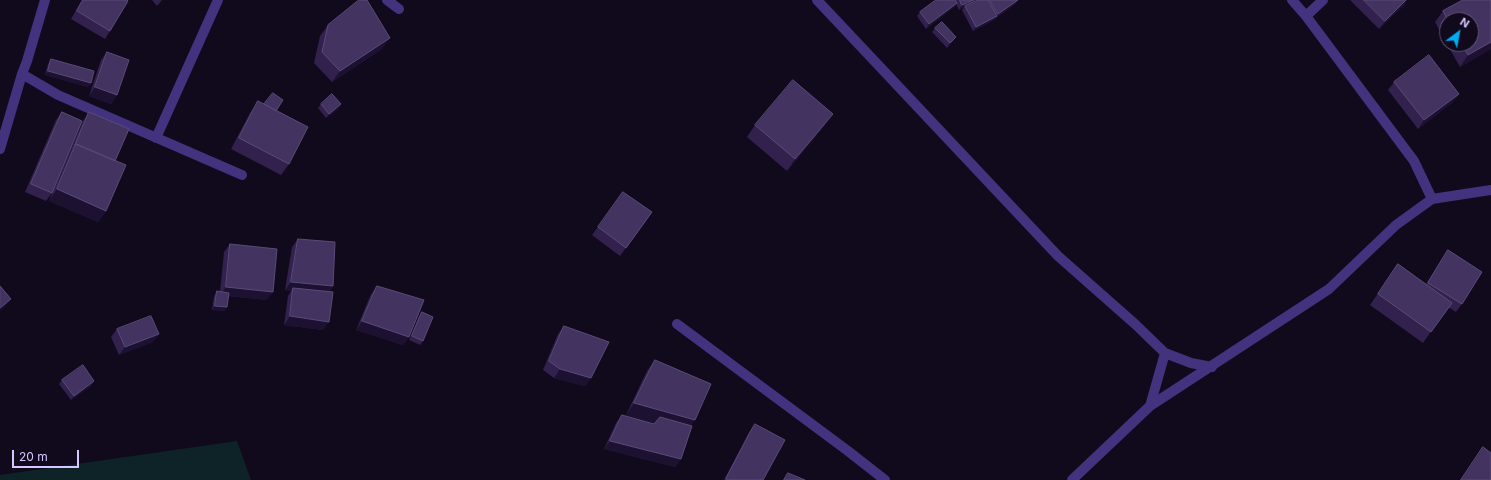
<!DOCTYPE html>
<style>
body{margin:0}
#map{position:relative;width:1491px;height:480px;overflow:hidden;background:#110a1d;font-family:Inter,sans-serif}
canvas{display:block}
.north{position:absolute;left:1439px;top:12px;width:40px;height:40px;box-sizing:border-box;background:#110a1d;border:1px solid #605577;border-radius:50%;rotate:32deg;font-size:11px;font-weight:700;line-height:16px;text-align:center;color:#d7c6ff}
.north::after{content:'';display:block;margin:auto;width:14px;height:18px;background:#00adf1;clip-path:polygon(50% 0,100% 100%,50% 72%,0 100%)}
.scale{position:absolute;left:12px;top:450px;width:67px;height:18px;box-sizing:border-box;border:2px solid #d7c6ff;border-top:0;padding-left:5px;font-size:12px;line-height:14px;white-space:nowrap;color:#d7c6ff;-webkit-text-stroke:3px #110a1d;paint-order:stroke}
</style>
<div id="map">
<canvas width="1491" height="480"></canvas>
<div class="north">N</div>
<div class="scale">20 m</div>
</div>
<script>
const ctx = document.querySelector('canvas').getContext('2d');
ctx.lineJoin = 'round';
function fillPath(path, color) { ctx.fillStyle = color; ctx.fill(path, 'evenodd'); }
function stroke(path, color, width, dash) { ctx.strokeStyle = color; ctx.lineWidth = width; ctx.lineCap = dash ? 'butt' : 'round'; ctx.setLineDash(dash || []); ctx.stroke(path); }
const green = new Path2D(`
 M237,441L251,480H0V475Z`);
const minor = new Path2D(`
 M45,0L27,61L22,74L58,95L242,175
 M387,0L399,9
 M817,0L1058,256L1135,324L1165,353L1191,363L1212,367
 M1292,0L1306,16L1414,161L1432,199
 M1306,16L1323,0
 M156,138L218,0
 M0,149L22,74
 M677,324L848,451L885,480
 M1150,406L1165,353
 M1072,480L1150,406L1329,289L1396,225L1432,199L1491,190`);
const wall = new Path2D(`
 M82,0H127L110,31L105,39L71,19Z
 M152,0H162L157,6Z
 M936,0H1018L1015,4L996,18L994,20L973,31L962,10L964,7L959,10L956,4L954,7L926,29L917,16L920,12Z
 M1350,0H1407L1404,5L1379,29Z
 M1463,0H1491V49L1460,67L1447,44H1471V20H1447V44L1435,22L1443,11Z
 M328,25L382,49L332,82L314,63L320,36Z
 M935,28L953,41L947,48L932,32Z
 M107,52L117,95L111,104L89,96L101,60Z
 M51,59L88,87L45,75L48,64Z
 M1394,82L1459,94L1453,102L1418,129L1388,90Z
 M258,101L276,111L289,164L281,175L231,149L250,113Z
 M321,104L338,109L326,118L318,108Z
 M62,112L52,193L46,201L25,192L56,120Z
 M89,112L115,161L106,211L98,222L49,201L83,121Z
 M755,125H825L787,171L747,137Z
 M652,212L620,256L592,235L598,227Z
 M298,239L333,286L329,292L323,330L284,325L288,296L291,291L285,290L292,247Z
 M230,244L267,300L228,296L227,307L224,311L212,310L214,296L217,291L220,292L224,252Z
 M1448,250L1462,304L1456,312L1448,307L1423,343L1370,305L1398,264L1426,284Z
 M377,286L409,337L403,345L356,330L371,294Z
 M422,312L423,341L420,345L409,340L419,316Z
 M564,326L591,378L585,386L554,378L543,370L558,334Z
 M117,329L153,342L119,355L111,337Z
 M655,360L691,426L681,459L675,467L604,449L616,423L622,415L654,424L655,423L626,415L647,371Z
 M62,380L94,381L91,386L71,400L59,384Z
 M755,424L763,480H724L749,432Z`);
const shadedWall = new Path2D(`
 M974,0H982L965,6L964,7L959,10L962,5Z
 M1018,0L1015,4L996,18L994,20L973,31L976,27L996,17L998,14Z
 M1406,0H1407L1404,5L1379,29L1385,21Z
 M957,3L954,7L926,29L929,24Z
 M956,37L953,41L947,48L950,43Z
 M390,38L382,49L332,82L340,71Z
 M1491,42V49L1460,67L1468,55Z
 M48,71L91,83L88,87L45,75Z
 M95,87L117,95L111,104L89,96Z
 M1459,94L1453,102L1418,129L1424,120Z
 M341,104L338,109L326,118L329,114Z
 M833,114L825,125L787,171L795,159Z
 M57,189L106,211L98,222L49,201Z
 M291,282L333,286L327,294L293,288L291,291L285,290Z
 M226,287L273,292L267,300L220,295Z
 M11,299L5,307L0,311V308Z
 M215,306L227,307L224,311L212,310Z
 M290,316L329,322L323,330L284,325Z
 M362,321L409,337L403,345L356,330Z
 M159,334L153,342L119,355L125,347Z
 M560,369L591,378L585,386L554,378Z
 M94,381L91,386L71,400L74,396Z
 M634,403L695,420L687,432L626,415Z
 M610,441L681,459L675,467L604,449Z`);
const building = new Path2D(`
 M83,0H127L128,1L110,31L77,11Z
 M359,0H367L390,38L340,71L322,52L328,25Z
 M936,0H955L957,3L929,24L920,12Z
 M960,0H974L962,5Z
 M978,0H988L997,16L976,27L965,6Z
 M990,0H1018L998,14Z
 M1364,0H1406L1385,21Z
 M1463,0H1491V42L1468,55L1462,44H1471V20H1448L1443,11Z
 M942,22L956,37L950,43L935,28Z
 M107,52L129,60L117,95L95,87Z
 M1429,55L1459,94L1424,120L1394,82Z
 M51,59L94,71L91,83L48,71Z
 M793,80L833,114L795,159L755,125Z
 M273,93L283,100L276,111L264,104Z
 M332,94L341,104L329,114L321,104Z
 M258,101L308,127L289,164L239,138Z
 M62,112L82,121L52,193L31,184Z
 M89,112L129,129L115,161L76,144L75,145Z
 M76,144L126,165L106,211L57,189Z
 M623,192L652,212L626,248L598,227Z
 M298,239L335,242L333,286L291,282Z
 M230,244L277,249L273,292L226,287Z
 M1448,250L1482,272L1462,304L1428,283Z
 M1398,264L1452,303L1431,332L1378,294Z
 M0,286L11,299L0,308Z
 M377,286L424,300L409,337L362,321Z
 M293,288L333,292L329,322L290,316Z
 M217,291L229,293L227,307L215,306Z
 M422,312L433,317L423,341L412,336Z
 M151,316L159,334L125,347L117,329Z
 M564,326L609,342L591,378L560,369L549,361Z
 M655,360L711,384L695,420L634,403Z
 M83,365L94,381L74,396L62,380Z
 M622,415L654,424L660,417L692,426L681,459L610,441Z
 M755,424L785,440L763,480H728L726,479Z
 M1483,447L1491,453V480H1461Z
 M788,473L805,480H784Z`);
fillPath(green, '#0d2327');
stroke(minor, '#43327e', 10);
fillPath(wall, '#31214c');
fillPath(shadedWall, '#1d1131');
fillPath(building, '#433360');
stroke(building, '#5a4a79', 1);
</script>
